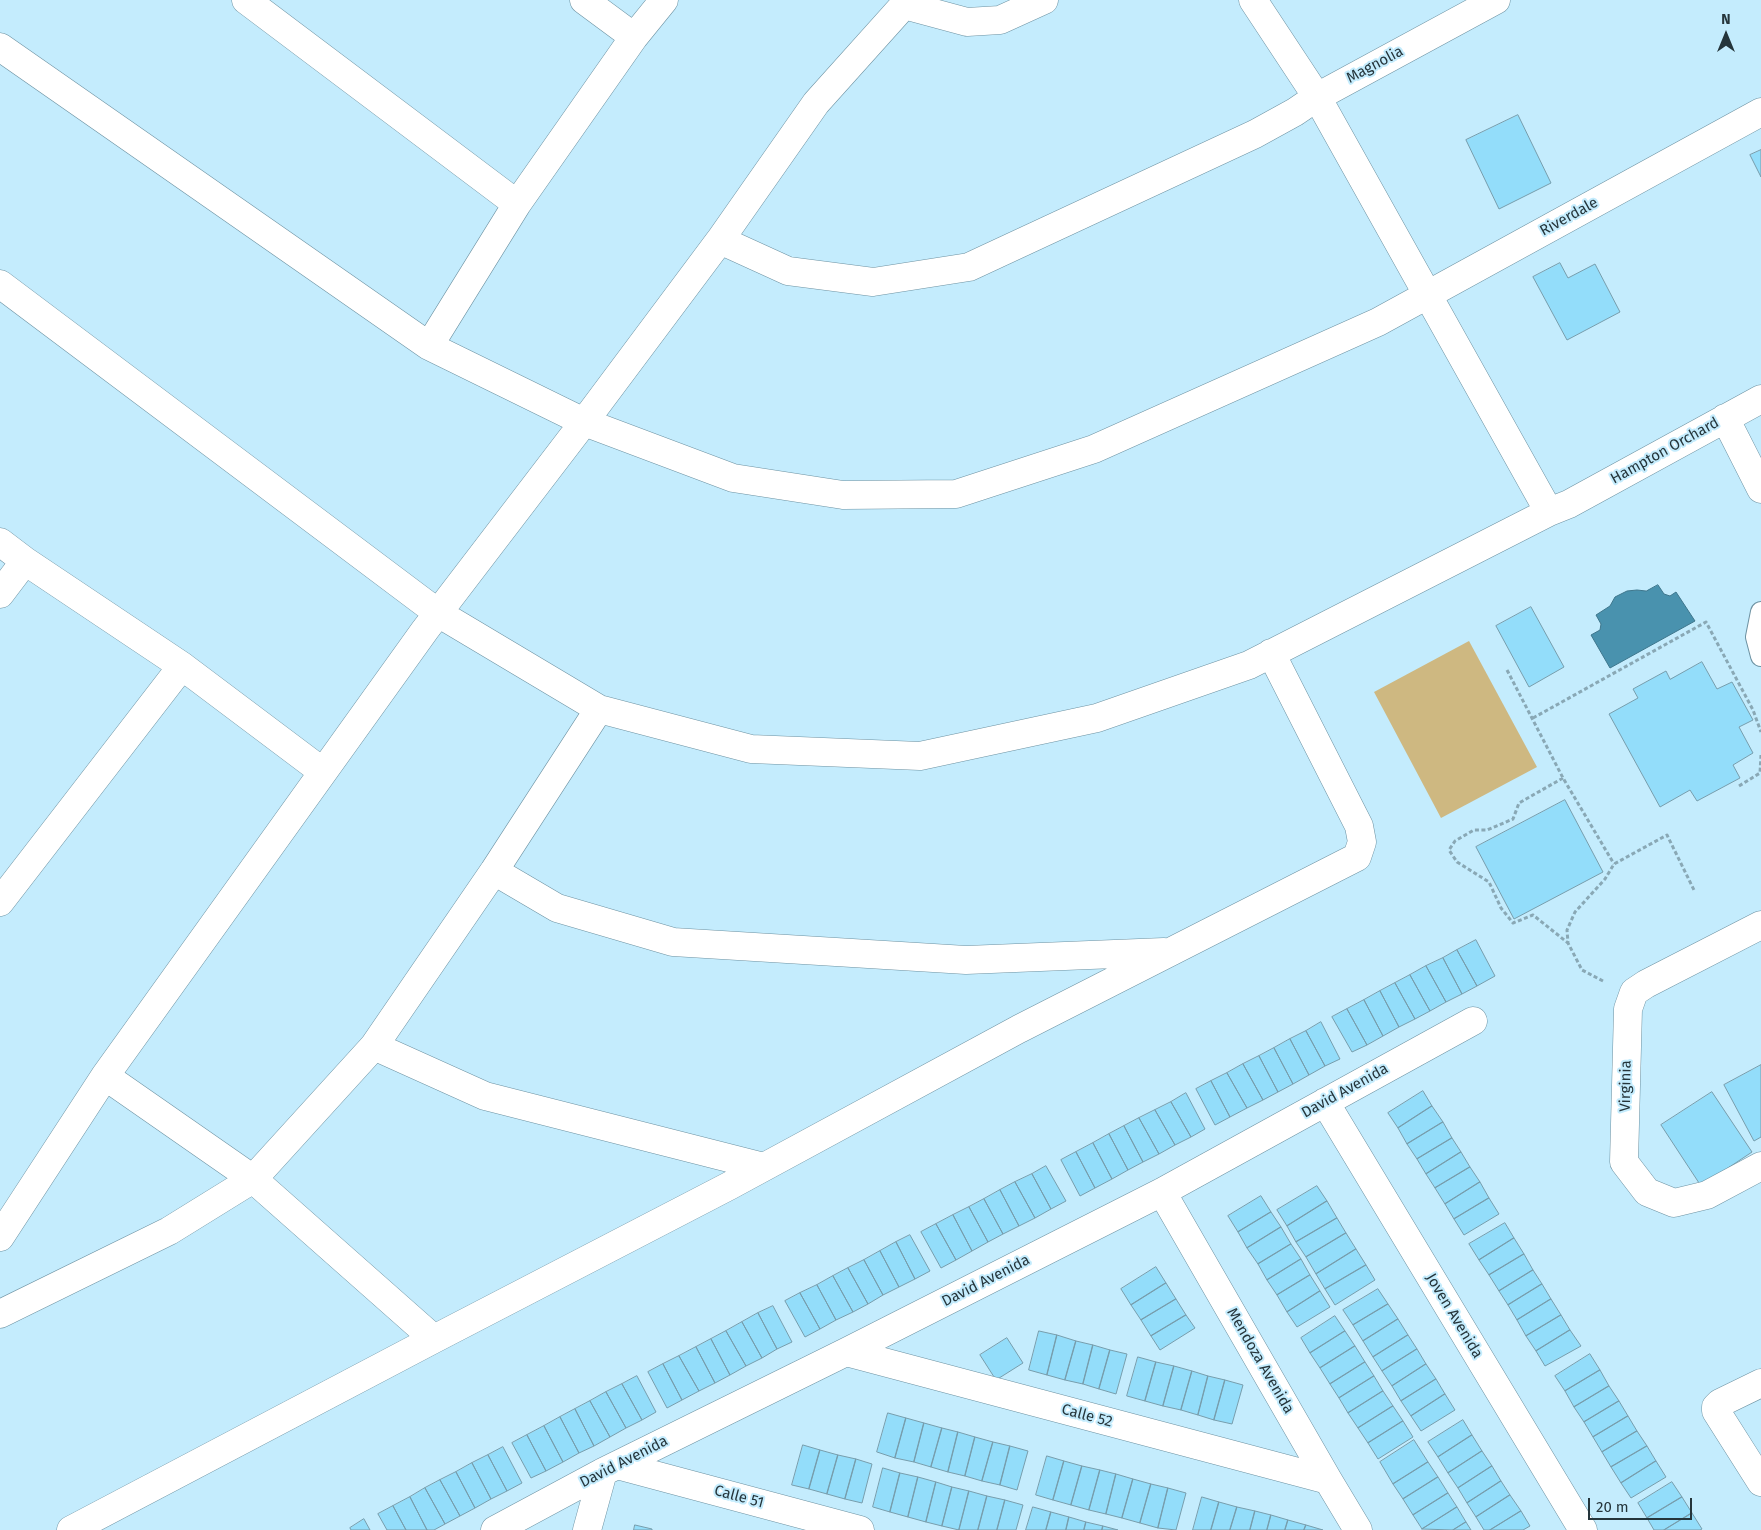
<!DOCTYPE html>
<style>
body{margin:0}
#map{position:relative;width:1761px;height:1530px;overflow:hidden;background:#c4ecfd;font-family:"Fira Sans",sans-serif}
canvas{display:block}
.north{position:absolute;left:1701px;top:10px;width:50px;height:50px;-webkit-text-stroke:4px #c4ecfd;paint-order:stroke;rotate:0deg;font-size:14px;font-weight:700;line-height:20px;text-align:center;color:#25353b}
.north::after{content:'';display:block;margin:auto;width:18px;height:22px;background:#25353b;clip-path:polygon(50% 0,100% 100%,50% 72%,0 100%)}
.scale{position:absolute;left:1588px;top:1498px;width:104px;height:22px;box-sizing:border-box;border:2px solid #25353b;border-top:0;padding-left:6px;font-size:15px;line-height:18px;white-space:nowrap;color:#25353b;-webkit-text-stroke:4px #c4ecfd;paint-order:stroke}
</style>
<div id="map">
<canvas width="1761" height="1530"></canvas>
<div class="north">N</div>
<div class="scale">20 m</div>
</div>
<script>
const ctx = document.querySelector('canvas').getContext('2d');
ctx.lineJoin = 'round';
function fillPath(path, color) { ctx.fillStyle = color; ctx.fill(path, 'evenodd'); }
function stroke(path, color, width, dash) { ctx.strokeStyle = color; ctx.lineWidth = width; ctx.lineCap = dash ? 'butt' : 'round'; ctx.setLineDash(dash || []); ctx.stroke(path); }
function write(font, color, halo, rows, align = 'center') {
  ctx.font = font + ' "Fira Sans",sans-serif'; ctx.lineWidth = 4; ctx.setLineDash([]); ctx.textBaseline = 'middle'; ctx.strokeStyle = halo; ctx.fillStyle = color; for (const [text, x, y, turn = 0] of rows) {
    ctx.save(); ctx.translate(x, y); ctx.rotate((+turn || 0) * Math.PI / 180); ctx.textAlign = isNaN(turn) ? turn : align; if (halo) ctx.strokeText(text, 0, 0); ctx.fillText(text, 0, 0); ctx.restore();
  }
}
const green = new Path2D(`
 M1469,641L1537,767L1441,818L1374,692Z`);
const water = new Path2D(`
 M1658,585L1664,594L1670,596L1676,592L1695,621L1610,668L1591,635L1600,630L1601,624L1596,615L1610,606L1615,597L1627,591L1637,590L1646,591Z`);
const building = new Path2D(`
 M1518,115L1551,183L1499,209L1466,140Z
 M1761,150V177L1750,155Z
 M1560,263L1568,278L1595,264L1620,312L1567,340L1533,277Z
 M1531,607L1564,667L1529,687L1496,626Z
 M1702,662L1717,689L1732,682L1753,720L1739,727L1753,753L1733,765L1740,778L1697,801L1690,790L1660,807L1609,714L1638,698L1633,689L1666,671L1670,679Z
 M1565,800L1603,872L1514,919L1476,847Z
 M1476,940L1495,976L1477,986L1457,950Z
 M1457,950L1477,986L1462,994L1443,958Z
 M1443,958L1462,994L1446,1002L1426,966Z
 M1426,966L1446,1002L1430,1011L1410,975Z
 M1410,975L1430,1011L1415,1019L1395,983Z
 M1395,983L1415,1019L1399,1027L1380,991Z
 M1380,991L1399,1027L1383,1036L1364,1000Z
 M1364,1000L1383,1036L1367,1045L1347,1009Z
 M1347,1009L1367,1045L1352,1052L1332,1017Z
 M1321,1022L1340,1059L1325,1066L1306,1031Z
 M1306,1031L1325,1066L1309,1075L1290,1039Z
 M1290,1039L1309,1075L1293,1084L1274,1048Z
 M1274,1048L1293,1084L1278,1092L1259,1056Z
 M1259,1056L1278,1092L1263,1100L1243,1064Z
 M1243,1064L1263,1100L1247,1108L1227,1073Z
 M1761,1065V1137L1754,1141L1724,1085Z
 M1227,1073L1247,1108L1230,1117L1211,1081Z
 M1211,1081L1230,1117L1215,1125L1196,1089Z
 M1423,1091L1432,1106L1398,1128L1388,1113Z
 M1712,1092L1752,1152L1701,1186L1661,1125Z
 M1186,1093L1205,1129L1191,1137L1171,1102Z
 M1171,1102L1191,1137L1175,1145L1155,1110Z
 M1432,1106L1443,1122L1407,1144L1398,1128Z
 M1155,1110L1175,1145L1159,1154L1139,1118Z
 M1139,1118L1159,1154L1143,1162L1124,1126Z
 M1443,1122L1452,1138L1417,1159L1407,1144Z
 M1124,1126L1143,1162L1128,1170L1109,1134Z
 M1109,1134L1128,1170L1112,1179L1093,1143Z
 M1452,1138L1461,1152L1426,1174L1417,1159Z
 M1093,1143L1112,1179L1095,1188L1076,1152Z
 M1076,1152L1095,1188L1080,1196L1061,1160Z
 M1461,1152L1470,1167L1435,1188L1426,1174Z
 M1046,1166L1066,1201L1051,1209L1032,1174Z
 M1470,1167L1480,1182L1445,1204L1435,1188Z
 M1032,1174L1051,1209L1035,1218L1015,1182Z
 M1015,1182L1035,1218L1019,1226L1000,1190Z
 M1480,1182L1489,1198L1454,1219L1445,1204Z
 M1317,1186L1327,1201L1287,1226L1277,1210Z
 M1000,1190L1019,1226L1003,1234L984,1199Z
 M1261,1196L1271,1212L1238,1232L1228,1216Z
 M1489,1198L1499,1214L1464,1235L1454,1219Z
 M984,1199L1003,1234L988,1242L969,1207Z
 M1327,1201L1337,1218L1296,1242L1287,1226Z
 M969,1207L988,1242L972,1251L953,1215Z
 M1271,1212L1281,1227L1247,1248L1238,1232Z
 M953,1215L972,1251L956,1260L936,1224Z
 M1337,1218L1346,1233L1306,1257L1296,1242Z
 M1505,1223L1514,1238L1479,1260L1469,1244Z
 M936,1224L956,1260L941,1268L921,1232Z
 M1281,1227L1291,1244L1258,1264L1247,1248Z
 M1346,1233L1356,1249L1316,1274L1306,1257Z
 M910,1235L930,1271L915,1279L896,1242Z
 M1514,1238L1524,1254L1489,1275L1479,1260Z
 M896,1242L915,1279L899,1287L880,1251Z
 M1291,1244L1301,1259L1267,1280L1258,1264Z
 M1356,1249L1366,1265L1325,1289L1316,1274Z
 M880,1251L899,1287L883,1295L864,1260Z
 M1524,1254L1533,1270L1499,1291L1489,1275Z
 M1301,1259L1310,1275L1277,1295L1267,1280Z
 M864,1260L883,1295L868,1304L848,1268Z
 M1366,1265L1375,1280L1335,1305L1325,1289Z
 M1156,1267L1166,1283L1131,1305L1121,1289Z
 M848,1268L868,1304L853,1312L833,1276Z
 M1533,1270L1542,1284L1508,1305L1499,1291Z
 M1310,1275L1320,1291L1287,1312L1277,1295Z
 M833,1276L853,1312L836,1320L817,1285Z
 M1166,1283L1176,1299L1141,1320L1131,1305Z
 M1542,1284L1551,1299L1517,1320L1508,1305Z
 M817,1285L836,1320L820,1329L800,1293Z
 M1378,1289L1388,1304L1353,1325L1343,1310Z
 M1320,1291L1330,1307L1297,1327L1287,1312Z
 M800,1293L820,1329L805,1337L785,1301Z
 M1176,1299L1186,1315L1151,1336L1141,1320Z
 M1551,1299L1561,1315L1526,1336L1517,1320Z
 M1388,1304L1398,1319L1363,1341L1353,1325Z
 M773,1306L792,1342L777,1349L758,1313Z
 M758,1313L777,1349L762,1358L742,1322Z
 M1186,1315L1195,1328L1160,1350L1151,1336Z
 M1561,1315L1570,1330L1536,1351L1526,1336Z
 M1335,1316L1345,1331L1310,1353L1301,1338Z
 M1398,1319L1408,1335L1373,1357L1363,1341Z
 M742,1322L762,1358L746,1366L726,1331Z
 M1570,1330L1581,1346L1545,1366L1536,1351Z
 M726,1331L746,1366L730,1375L711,1339Z
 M1039,1331L1057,1335L1047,1375L1029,1370Z
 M1345,1331L1355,1346L1320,1368L1310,1353Z
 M1057,1335L1076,1341L1065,1380L1047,1375Z
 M1408,1335L1417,1349L1382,1371L1373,1357Z
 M1007,1338L1023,1363L996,1380L980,1355Z
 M711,1339L730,1375L715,1383L696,1347Z
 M1076,1341L1093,1345L1083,1384L1065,1380Z
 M1093,1345L1110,1350L1099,1389L1083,1384Z
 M1355,1346L1365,1362L1330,1384L1320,1368Z
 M696,1347L715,1383L699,1391L679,1356Z
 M1417,1349L1426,1364L1392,1386L1382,1371Z
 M1110,1350L1127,1354L1116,1394L1099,1389Z
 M1590,1354L1600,1370L1565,1391L1555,1376Z
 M679,1356L699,1391L682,1400L663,1364Z
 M1138,1357L1156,1362L1145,1401L1127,1396Z
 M1156,1362L1174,1366L1163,1406L1145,1401Z
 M1365,1362L1374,1376L1339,1398L1330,1384Z
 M663,1364L682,1400L667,1408L648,1372Z
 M1426,1364L1436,1379L1401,1401L1392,1386Z
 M1174,1366L1192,1371L1181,1410L1163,1406Z
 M1600,1370L1609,1386L1574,1407L1565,1391Z
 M1192,1371L1208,1376L1198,1415L1181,1410Z
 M637,1376L656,1412L642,1420L622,1384Z
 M1208,1376L1225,1380L1214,1420L1198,1415Z
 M1374,1376L1383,1391L1348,1413L1339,1398Z
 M1436,1379L1445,1394L1411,1416L1401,1401Z
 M1225,1380L1243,1385L1232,1424L1214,1420Z
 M622,1384L642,1420L626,1428L606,1392Z
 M1609,1386L1619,1401L1584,1422L1574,1407Z
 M1383,1391L1393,1406L1358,1428L1348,1413Z
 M606,1392L626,1428L610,1437L590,1401Z
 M1445,1394L1455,1410L1421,1431L1411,1416Z
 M590,1401L610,1437L594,1446L575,1409Z
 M1619,1401L1628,1416L1593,1437L1584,1422Z
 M1393,1406L1403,1421L1368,1443L1358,1428Z
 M575,1409L594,1446L579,1453L560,1417Z
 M888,1413L906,1418L895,1458L877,1452Z
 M1628,1416L1637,1431L1602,1452L1593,1437Z
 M560,1417L579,1453L563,1462L544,1426Z
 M906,1418L924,1423L914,1462L895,1458Z
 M1463,1420L1472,1435L1438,1457L1428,1442Z
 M1403,1421L1413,1437L1378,1459L1368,1443Z
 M924,1423L942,1428L931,1467L914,1462Z
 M544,1426L563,1462L546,1471L527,1435Z
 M942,1428L958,1432L948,1472L931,1467Z
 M1637,1431L1647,1446L1611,1467L1602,1452Z
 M958,1432L975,1437L965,1476L948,1472Z
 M527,1435L546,1471L531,1478L512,1443Z
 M1472,1435L1482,1451L1448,1473L1438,1457Z
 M975,1437L993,1442L982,1481L965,1476Z
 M1414,1440L1428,1462L1393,1484L1380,1462Z
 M993,1442L1010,1446L1000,1485L982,1481Z
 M803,1445L820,1450L809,1489L792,1485Z
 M1010,1446L1028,1451L1017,1490L1000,1485Z
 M1647,1446L1656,1461L1621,1483L1611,1467Z
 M503,1447L522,1483L507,1491L488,1455Z
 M820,1450L838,1455L827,1494L809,1489Z
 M1482,1451L1492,1466L1458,1488L1448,1473Z
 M488,1455L507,1491L491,1499L472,1463Z
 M838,1455L856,1459L845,1499L827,1494Z
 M1047,1456L1064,1461L1053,1500L1036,1495Z
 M856,1459L872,1464L862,1503L845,1499Z
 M1064,1461L1082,1466L1071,1505L1053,1500Z
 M1656,1461L1666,1477L1631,1498L1621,1483Z
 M1428,1462L1438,1477L1403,1499L1393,1484Z
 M472,1463L491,1499L475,1508L456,1472Z
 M1082,1466L1100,1470L1089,1510L1071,1505Z
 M1492,1466L1501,1481L1467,1503L1458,1488Z
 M883,1468L900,1473L890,1512L873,1507Z
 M1100,1470L1116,1474L1106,1514L1089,1510Z
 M456,1472L475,1508L460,1516L440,1480Z
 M900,1473L918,1477L908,1517L890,1512Z
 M1116,1474L1133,1479L1122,1518L1106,1514Z
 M918,1477L936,1482L926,1522L908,1517Z
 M1438,1477L1448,1493L1413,1515L1403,1499Z
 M1133,1479L1151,1484L1140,1523L1122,1518Z
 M440,1480L460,1516L445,1524L425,1488Z
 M1501,1481L1510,1495L1476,1517L1467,1503Z
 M936,1482L952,1487L942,1526L926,1522Z
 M1672,1482L1682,1497L1647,1518L1638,1503Z
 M1151,1484L1168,1488L1158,1528L1140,1523Z
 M952,1487L969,1491L959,1530L942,1526Z
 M425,1488L445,1524L434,1530H427L410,1497Z
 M1168,1488L1186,1493L1176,1530L1158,1528Z
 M969,1491L987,1496L978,1530H959Z
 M1448,1493L1457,1507L1422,1529L1413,1515Z
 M1510,1495L1521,1511L1490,1530H1484L1476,1517Z
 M987,1496L1005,1500L997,1530H978Z
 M410,1497L427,1530H406L393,1506Z
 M1202,1497L1219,1502L1211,1530H1193Z
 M1682,1497L1692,1513L1664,1530H1654L1647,1518Z
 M1005,1500L1023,1505L1016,1530H997Z
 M1219,1502L1237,1507L1230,1530H1211Z
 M393,1506L406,1530H387L378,1514Z
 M1033,1507L1051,1512L1046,1530H1026Z
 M1237,1507L1255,1511L1250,1530H1230Z
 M1457,1507L1466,1522L1453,1530L1422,1529Z
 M1255,1511L1271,1515L1267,1530H1250Z
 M1521,1511L1530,1526L1523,1530H1490Z
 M1051,1512L1069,1517L1066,1530H1046Z
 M1692,1513L1702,1529L1700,1530H1664Z
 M1271,1515L1288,1520L1285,1530H1267Z
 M1069,1517L1086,1522L1084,1530H1066Z
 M364,1519L370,1530H351L350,1528Z
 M1288,1520L1306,1525L1304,1530H1285Z
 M1086,1522L1103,1526L1102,1530H1084Z
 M1466,1522L1471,1530H1453Z
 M635,1525L652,1529V1530H634Z
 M1306,1525L1323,1530H1304Z
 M1103,1526L1118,1530H1102Z`);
const path = new Path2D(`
 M1507,670L1563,778L1614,864
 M1533,718L1706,622L1753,710L1761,732
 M1563,778L1519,803L1513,819L1487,830H1474L1455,841L1449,850L1457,862L1489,882L1501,908L1513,923L1533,915L1568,943
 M1739,786L1760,773L1761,755
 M1603,981L1582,970L1568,943L1567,930L1575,912L1605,879L1614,864L1667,835L1694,890`);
const service = new Path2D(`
 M1761,612L1756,637L1761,656`);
const minor = new Path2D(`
 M246,0L517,204
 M584,0L634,37
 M1253,0L1317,97L1549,512L1569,504L1761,399
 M0,47L429,346L584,422L733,478L843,495L956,494L1094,449L1378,322L1761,112
 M720,240L788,271L873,282L969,267L1255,134L1295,112L1317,97L1496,0
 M0,284L438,613L599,709L751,749L920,756L1097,718L1249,665L1549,512
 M429,346L517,204L634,37L664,0
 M1725,418L1761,489
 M0,542L25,561
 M0,594L25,561L182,666L323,772
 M494,871L557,908L673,942L966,960L1164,952
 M0,902L182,666
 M1761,925L1646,984L1634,992L1628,1009L1624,1162L1647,1192L1674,1203L1707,1195L1761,1166
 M374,1046L485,1096L764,1167
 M105,1076L253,1179L434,1339
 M1325,1102L1583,1530
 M1162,1192L1328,1480L1358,1530
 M0,1237L105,1076L425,630L584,422L720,240L816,103L904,5L967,22L1000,20L1044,0
 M0,1314L169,1231L253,1179L374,1046L494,871L599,709
 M846,1352L1328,1480
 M1761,1383L1720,1403L1716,1407V1411L1761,1482
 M617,1465L860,1530
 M71,1530L434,1339L729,1186L1019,1029L1357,857L1362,842L1359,826L1271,653
 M495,1530L603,1472L846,1352L1162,1192L1473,1021
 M587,1530L603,1472`);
const streetNames = [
 ["Magnolia",1375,65,-28],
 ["Riverdale",1569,217,-29],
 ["Hampton Orchard",1665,451,-29],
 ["Virginia",1626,1086,-89],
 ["David Avenida",1345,1091,-29],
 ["David Avenida",986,1281,-27],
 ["Joven Avenida",1454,1316,59],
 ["Mendoza Avenida",1260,1361,60],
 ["Calle 52",1087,1416,15],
 ["David Avenida",624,1462,-27],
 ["Calle 51",739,1497,15]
];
fillPath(green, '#ceb881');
fillPath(water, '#4992ae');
stroke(water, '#3e768c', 1);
fillPath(building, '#93ddfa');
stroke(building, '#779dac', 1);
stroke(service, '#6d92a2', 22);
stroke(minor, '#6d92a2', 29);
stroke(path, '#89a8b5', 3, [4, 2.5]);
stroke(service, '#fff', 20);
stroke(minor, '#fff', 28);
write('15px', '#25353b', '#c4ecfd', streetNames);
</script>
